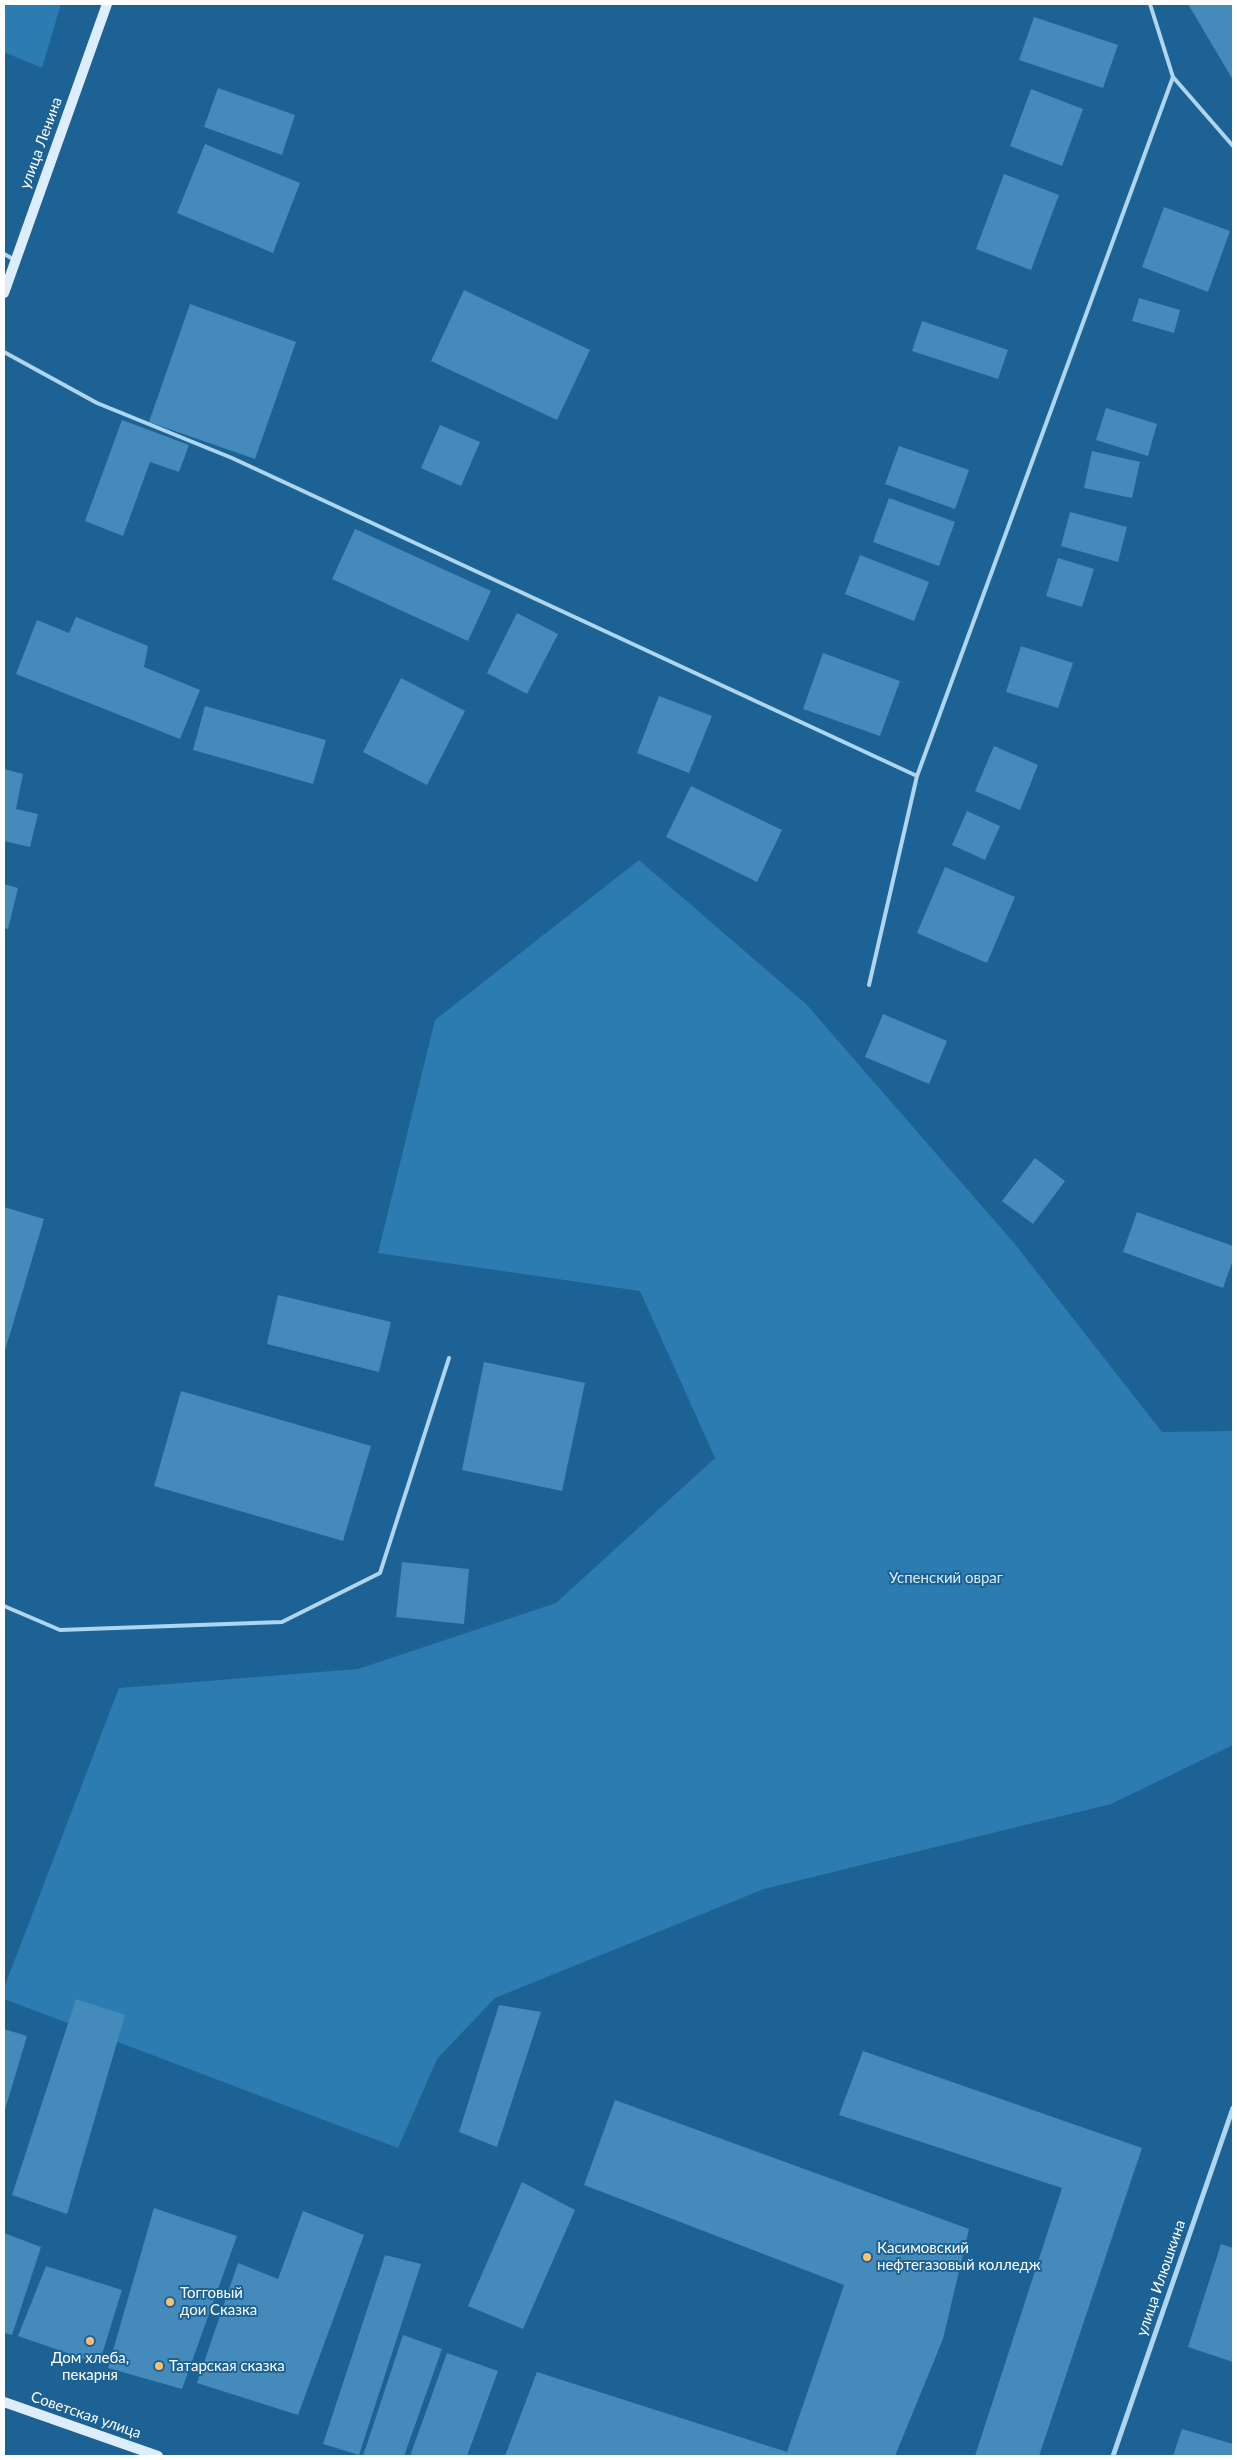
<!DOCTYPE html>
<meta charset="utf-8">
<style>
body{margin:0}
#map{position:relative;width:1237px;height:2460px;overflow:hidden;background:#1c6295;font-family:Lato,sans-serif}
canvas{display:block}
.frame{position:absolute;inset:0;border:5px solid #fff;pointer-events:none}
</style>
<div id="map">
<canvas width="1237" height="2460"></canvas>
<div class="frame"></div>
</div>
<script>
const ctx = document.querySelector('canvas').getContext('2d');
ctx.lineJoin = 'round';
function fillPath(path, color) { ctx.fillStyle = color; ctx.fill(path, 'evenodd'); }
function stroke(path, color, width, dash) { ctx.strokeStyle = color; ctx.lineWidth = width; ctx.lineCap = dash ? 'butt' : 'round'; ctx.setLineDash(dash || []); ctx.stroke(path); }
function write(font, color, halo, rows, align = 'center') {
  ctx.font = font + ' Lato,sans-serif'; ctx.lineWidth = 4; ctx.setLineDash([]); ctx.textBaseline = 'middle'; ctx.strokeStyle = halo; ctx.fillStyle = color; for (const [text, x, y, turn = 0] of rows) {
    ctx.save(); ctx.translate(x, y); ctx.rotate((+turn || 0) * Math.PI / 180); ctx.textAlign = isNaN(turn) ? turn : align; if (halo) ctx.strokeText(text, 0, 0); ctx.fillText(text, 0, 0); ctx.restore();
  }
}
const green = new Path2D(`
 M4,4H61L42,68L4,52Z
 M639,860L806,1004L1014,1243L1162,1432L1233,1431V1745L1111,1804L764,1889L495,1998L437,2059L398,2148L4,1999V1988L119,1688L358,1669L556,1603L715,1458L640,1291L378,1253L435,1020Z`);
const building = new Path2D(`
 M1188,4H1233V80Z
 M1034,17L1118,45L1103,88L1019,60Z
 M218,88L295,115L282,155L204,127Z
 M1031,89L1083,109L1062,166L1010,146Z
 M205,144L300,183L273,253L177,213Z
 M1004,174L1059,195L1031,270L976,249Z
 M1164,207L1230,231L1208,292L1142,267Z
 M464,290L590,350L557,420L431,361Z
 M1139,298L1180,310L1174,333L1132,321Z
 M190,304L296,342L255,459L149,422Z
 M922,321L1008,350L998,379L912,351Z
 M1106,408L1157,424L1148,456L1096,440Z
 M122,420L189,445L179,472L150,462L123,536L85,521Z
 M440,425L480,442L461,486L421,468Z
 M899,446L969,470L955,509L885,484Z
 M1092,451L1140,462L1132,498L1084,488Z
 M889,498L955,522L939,566L873,542Z
 M1070,512L1127,527L1118,562L1061,546Z
 M355,529L491,591L468,641L332,579Z
 M860,555L929,582L914,621L845,594Z
 M1058,558L1094,569L1082,607L1046,596Z
 M517,613L558,634L527,694L487,673Z
 M76,617L148,646L144,667L200,690L180,739L16,674L37,620L69,633Z
 M1021,646L1073,663L1058,708L1006,692Z
 M823,653L900,681L880,736L803,709Z
 M401,678L465,711L427,785L363,752Z
 M659,696L712,716L689,773L637,753Z
 M205,706L326,740L313,784L193,750Z
 M994,746L1038,765L1020,810L975,791Z
 M4,769L23,774L16,809L38,814L30,847L4,841Z
 M691,786L782,830L757,882L666,837Z
 M967,811L1000,826L985,860L952,845Z
 M945,867L1015,897L987,963L917,933Z
 M4,884L18,888L8,929L4,928Z
 M883,1014L947,1041L929,1084L865,1057Z
 M1035,1158L1065,1181L1033,1224L1002,1201Z
 M4,1207L44,1219L4,1354Z
 M1137,1212L1233,1246V1260L1223,1288L1123,1252Z
 M278,1295L391,1322L379,1372L267,1344Z
 M484,1362L585,1383L562,1491L462,1470Z
 M181,1391L371,1446L343,1541L154,1486Z
 M402,1562L469,1569L464,1624L396,1617Z
 M76,1999L125,2015L67,2214L12,2195Z
 M499,2005L541,2012L497,2147L459,2132Z
 M4,2029L27,2036L4,2113Z
 M863,2051L1142,2148L1039,2456H975L1062,2188L839,2115Z
 M615,2100L969,2229L943,2339L895,2456H505L537,2372L787,2452L844,2285L584,2185Z
 M522,2182L575,2210L523,2329L468,2306Z
 M154,2208L237,2236L182,2389L108,2368Z
 M303,2211L364,2235L298,2415L197,2383L238,2263L278,2279Z
 M4,2233L41,2247L12,2335L4,2333Z
 M1221,2244L1233,2248V2362L1188,2347Z
 M385,2255L421,2264L359,2455L323,2444Z
 M46,2266L122,2290L99,2364L18,2336Z
 M403,2335L442,2349L404,2456H363Z
 M447,2353L498,2371L467,2456H410Z
 M1182,2429L1233,2444V2456H1173Z`);
const lane = new Path2D(`
 M1173,77L1233,146
 M4,254L15,260
 M4,352L97,403L232,458L917,776
 M869,985L917,776L1173,77L1150,4
 M4,1606L60,1630L282,1622L380,1573L449,1358`);
const street = new Path2D(`
 M1113,2456L1233,2108`);
const secondary = new Path2D(`
 M4,293L107,4
 M4,2402L158,2456`);
const markers = [
 [867,2257,5,"#ffc06d"],
 [170,2302,5,"#ffc06d"],
 [90,2341,5,"#ffc06d"],
 [159,2366,5,"#ffc06d"]
];
const streetNames = [
 ["улица Ленина",41,143,-70],
 ["улица Илюшкина",1161,2278,-71],
 ["Советская улица",86,2415,19]
];
const parkNames = [
 ["Успенский овраг",946,1578]
];
const poiNames = [
 ["Касимовский",877,2248],
 ["нефтегазовый колледж",877,2265],
 ["Тогговый",180,2293],
 ["дои Сказка",180,2310],
 ["Дом хлеба,",90,2358,"center"],
 ["пекарня",90,2375,"center"],
 ["Татарская сказка",169,2366]
];
fillPath(green, '#2c7bb1');
fillPath(building, '#448bbc');
stroke(lane, '#afd5ef', 4);
stroke(street, '#afd5ef', 5);
stroke(secondary, '#dceefb', 10);
for (const [x, y, r, color] of markers) { const dot = new Path2D(); dot.arc(x, y, r, 0, 2 * Math.PI); ctx.fillStyle = color; ctx.fill(dot); stroke(dot, '#1c6295', 2); }
write('15px', '#fff', '#1c6295', streetNames);
write('15px', '#d5ecfb', '#1c6295', parkNames);
write('15px', '#fff', '#1c6295', poiNames, 'left');
</script>
